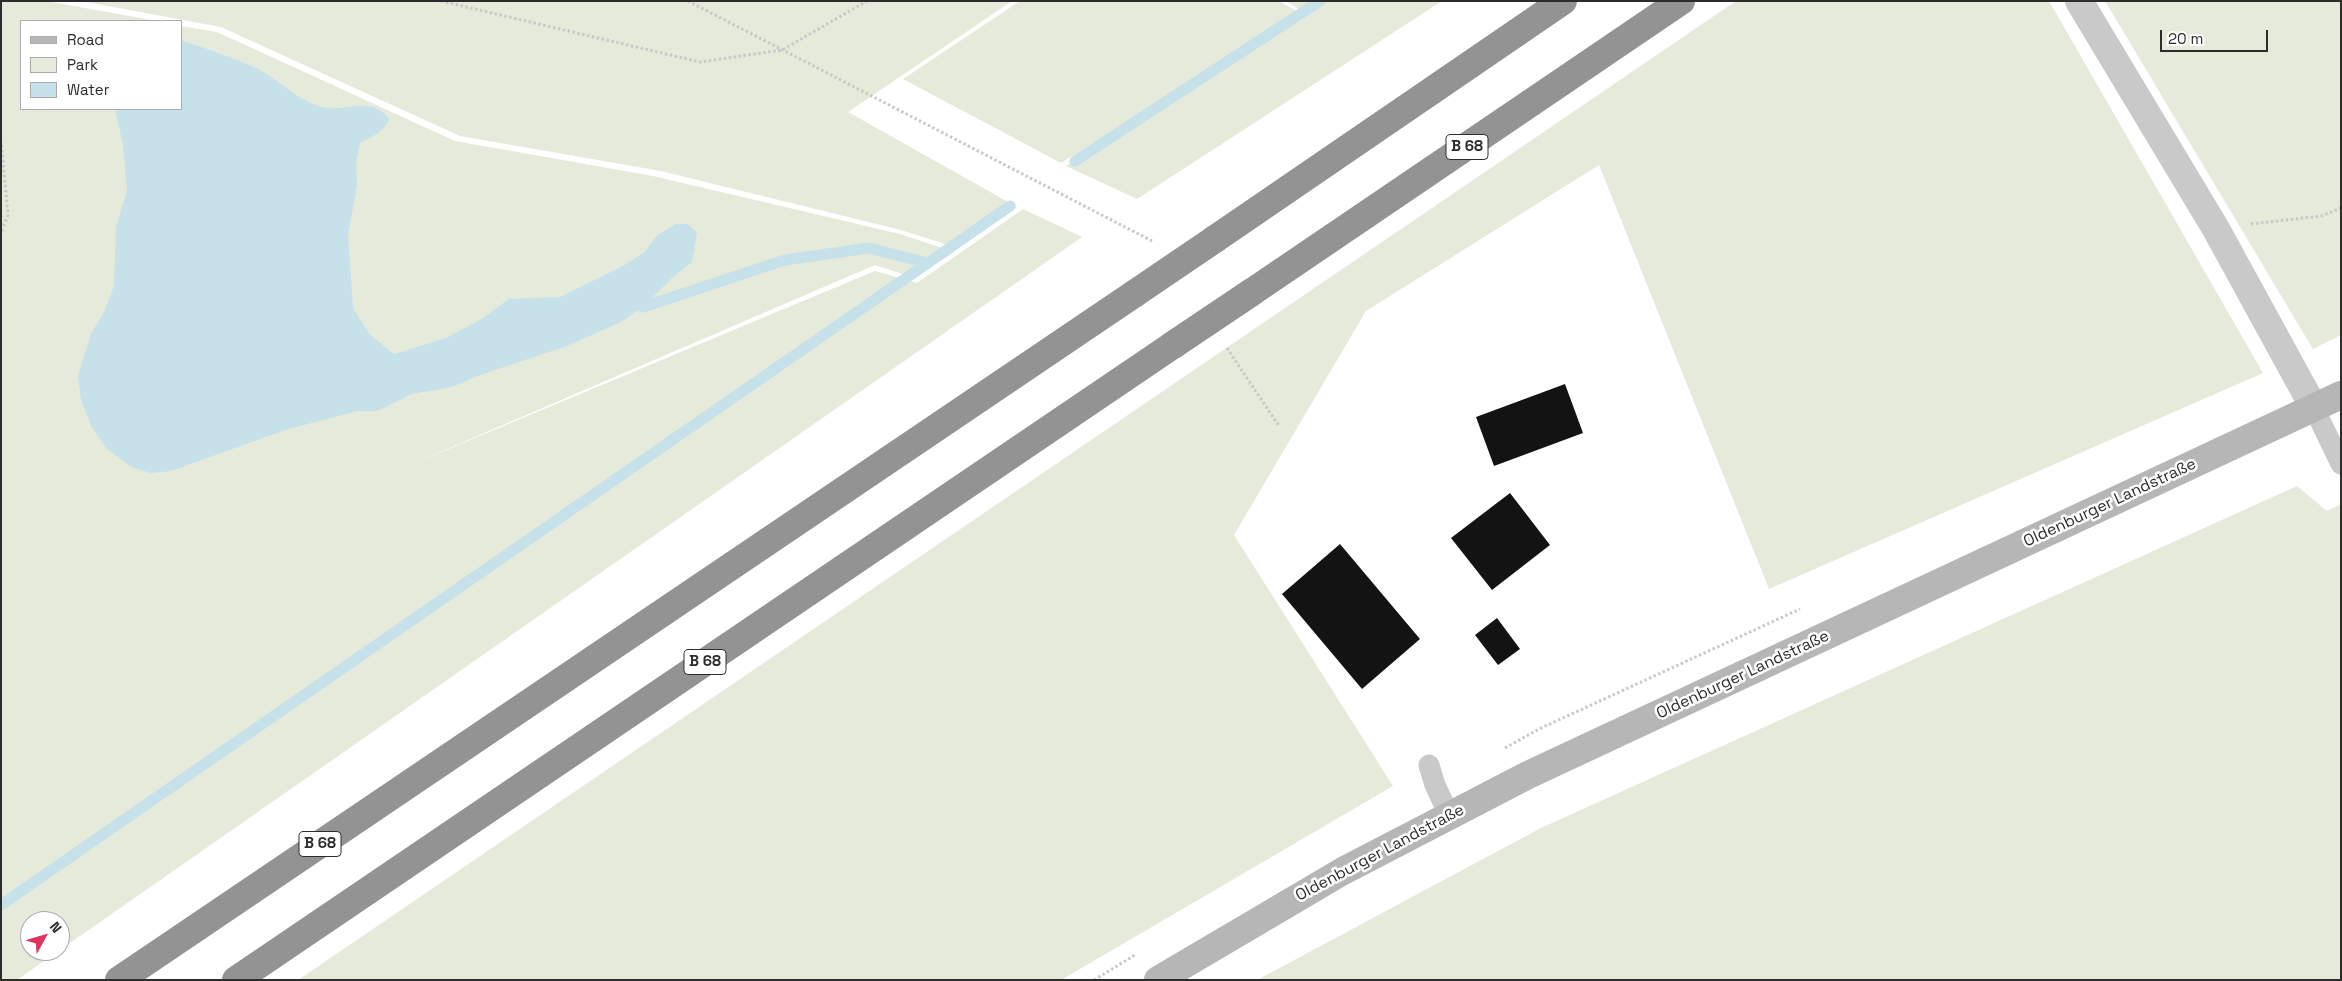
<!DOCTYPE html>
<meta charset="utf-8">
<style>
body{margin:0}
#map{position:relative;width:2342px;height:981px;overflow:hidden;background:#fff;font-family:"Space Grotesk",sans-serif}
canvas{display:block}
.frame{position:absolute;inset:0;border:2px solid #2c2c2c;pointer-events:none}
.legend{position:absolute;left:20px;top:20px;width:162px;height:90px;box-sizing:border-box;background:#fff;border:1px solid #ababab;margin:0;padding:6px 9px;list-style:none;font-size:15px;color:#2c2c2c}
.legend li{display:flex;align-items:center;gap:10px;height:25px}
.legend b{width:25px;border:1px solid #ababab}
.north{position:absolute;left:20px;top:911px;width:50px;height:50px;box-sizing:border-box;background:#fff;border:1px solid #ababab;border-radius:50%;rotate:51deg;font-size:14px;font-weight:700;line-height:20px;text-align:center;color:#2c2c2c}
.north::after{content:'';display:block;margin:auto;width:18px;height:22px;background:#de335c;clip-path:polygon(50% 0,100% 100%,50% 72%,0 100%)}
.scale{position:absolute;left:2160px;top:30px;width:108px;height:22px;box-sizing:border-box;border:2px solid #2c2c2c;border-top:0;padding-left:6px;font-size:15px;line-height:18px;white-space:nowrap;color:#2c2c2c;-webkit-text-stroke:4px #fff;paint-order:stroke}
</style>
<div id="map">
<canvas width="2342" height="981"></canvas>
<div class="frame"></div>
<ul class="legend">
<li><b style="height:6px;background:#b6b6b6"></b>Road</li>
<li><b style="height:14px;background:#e5eada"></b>Park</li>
<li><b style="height:14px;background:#c6e1e9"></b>Water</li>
</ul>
<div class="north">N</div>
<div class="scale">20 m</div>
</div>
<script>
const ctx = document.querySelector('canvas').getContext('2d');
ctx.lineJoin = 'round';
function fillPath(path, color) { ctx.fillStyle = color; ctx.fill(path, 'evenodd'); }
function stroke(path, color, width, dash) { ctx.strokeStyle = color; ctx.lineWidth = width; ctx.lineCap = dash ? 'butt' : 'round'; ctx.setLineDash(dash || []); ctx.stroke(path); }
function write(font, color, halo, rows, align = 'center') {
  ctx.font = font + ' "Space Grotesk",sans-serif'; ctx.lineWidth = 5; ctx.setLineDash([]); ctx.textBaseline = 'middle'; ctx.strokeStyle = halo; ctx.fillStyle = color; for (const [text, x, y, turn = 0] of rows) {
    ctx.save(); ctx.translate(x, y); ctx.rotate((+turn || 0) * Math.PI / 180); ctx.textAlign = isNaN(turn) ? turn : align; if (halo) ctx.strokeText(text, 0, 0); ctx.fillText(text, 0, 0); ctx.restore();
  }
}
const green = new Path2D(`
 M1,1H46L157,21H21V109H181V26L217,32L455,141L653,176L900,234L954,252L915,278L875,265L410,465L875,271L917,283L1023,209L1082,237L60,950V921H30V951H58L17,980H1Z
 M81,1H1012L848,112L1017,207L958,248L901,230L661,171L460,136L221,27Z
 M1020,1H1279L1300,13L1061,163L903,79Z
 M1286,1H1442L1137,199L1066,166L1307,14Z
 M1736,1H2049L2263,373L1769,589L1599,165L1366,311L1234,535L1393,786L1061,980H298Z
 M2105,1H2341V335L2313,349Z
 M2297,486L2327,511L2341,504V980H1257L1541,828Z`);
const water = new Path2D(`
 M181,40C207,49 235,58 260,70C281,81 296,100 322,107C345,113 371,94 389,119C385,132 371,137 360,143L356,164L357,186L348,235L353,308L370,335L394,354L446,338L480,320L509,299L560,297L623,266L645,252L656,236L676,224H688L697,233L692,262L672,278L643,307L621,322L567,346L483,374L452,387L412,394L377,411H357L285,430L171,471L151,473L131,467L106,448L91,426L81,400L78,376L91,334L105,310L114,286L116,227L127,191L123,145L115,109H181Z`);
const stream = new Path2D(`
 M1075,161L1320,1
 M643,307L785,260L869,248L927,263
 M1,905L1010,206`);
const building = new Path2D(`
 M1565,384L1583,433L1494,466L1476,417Z
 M1510,493L1550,545L1492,590L1451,538Z
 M1340,544L1420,639L1362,689L1282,594Z
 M1497,618L1520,649L1498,665L1475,635Z`);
const path = new Path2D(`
 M441,1L700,62L782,50L867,1
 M688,1L1154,242
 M1,140L8,215L1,232
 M2251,224L2321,216L2341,208
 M1227,348L1279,426
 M1505,748L1539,729L1800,609
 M1094,980L1135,955`);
const lane = new Path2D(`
 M2314,408L2341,464
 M1429,765L1435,785L1449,815`);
const street = new Path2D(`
 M2079,1L2216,229L2314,408`);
const secondary = new Path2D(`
 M1158,980L1343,871L1528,775L2341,395`);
const highway = new Path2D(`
 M1215,239L1563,1
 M1252,292L1681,1
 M119,980L1134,294
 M236,980L1173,345`);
const highwayBridge = new Path2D(`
 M1134,294L1215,239
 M1173,345L1252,292`);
const shields = [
 [1467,147,42],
 [705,662,42],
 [320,844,42]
];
const shieldNames = [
 ["B 68",1467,147],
 ["B 68",705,662],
 ["B 68",320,844]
];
const streetNames = [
 ["Oldenburger Landstraße",2110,503,-25],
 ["Oldenburger Landstraße",1743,675,-25],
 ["Oldenburger Landstraße",1380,853,-28]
];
fillPath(green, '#e5eada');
fillPath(water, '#c6e1e9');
stroke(stream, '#c6e1e9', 11);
fillPath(building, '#131313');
stroke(path, '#c9c9c9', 3, [2.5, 2.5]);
stroke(lane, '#c9c9c9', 21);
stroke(street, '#c9c9c9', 28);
stroke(secondary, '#b6b6b6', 28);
stroke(highway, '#939393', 28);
stroke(highwayBridge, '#939393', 28);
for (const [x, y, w] of shields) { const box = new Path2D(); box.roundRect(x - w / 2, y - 12.5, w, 25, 4); ctx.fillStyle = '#fff'; ctx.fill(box); stroke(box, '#2c2c2c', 1); }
write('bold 15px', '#2c2c2c', null, shieldNames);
write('16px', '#2c2c2c', '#fff', streetNames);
</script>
